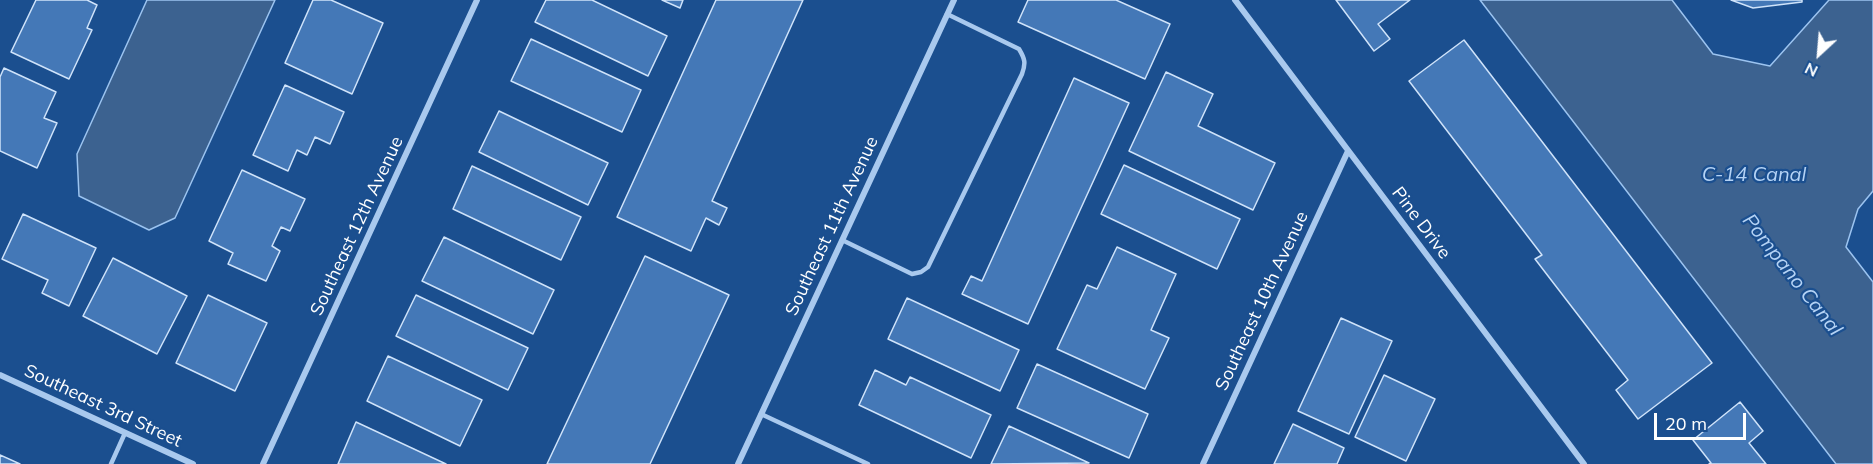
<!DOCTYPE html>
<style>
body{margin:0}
#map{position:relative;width:1873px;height:464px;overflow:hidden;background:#1b4f8f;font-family:Mulish,sans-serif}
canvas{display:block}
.north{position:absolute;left:1789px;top:24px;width:60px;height:60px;-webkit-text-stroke:4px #1b4f8f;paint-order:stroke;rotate:206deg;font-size:16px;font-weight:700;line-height:24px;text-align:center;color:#fff}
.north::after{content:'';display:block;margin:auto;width:21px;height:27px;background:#fff;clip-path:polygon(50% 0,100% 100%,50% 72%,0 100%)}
.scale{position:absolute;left:1654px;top:413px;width:92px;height:27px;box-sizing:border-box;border:3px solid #fff;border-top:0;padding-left:8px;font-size:18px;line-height:21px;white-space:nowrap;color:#fff;-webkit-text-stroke:4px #1b4f8f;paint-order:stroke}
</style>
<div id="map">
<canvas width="1873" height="464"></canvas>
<div class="north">N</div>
<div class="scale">20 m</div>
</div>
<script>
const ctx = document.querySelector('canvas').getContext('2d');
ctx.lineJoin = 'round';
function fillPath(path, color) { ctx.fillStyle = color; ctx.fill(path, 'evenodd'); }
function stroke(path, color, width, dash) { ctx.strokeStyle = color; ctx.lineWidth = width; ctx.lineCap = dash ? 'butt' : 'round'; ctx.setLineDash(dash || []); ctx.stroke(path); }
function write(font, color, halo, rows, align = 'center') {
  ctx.font = font + ' Mulish,sans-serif'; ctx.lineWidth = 4.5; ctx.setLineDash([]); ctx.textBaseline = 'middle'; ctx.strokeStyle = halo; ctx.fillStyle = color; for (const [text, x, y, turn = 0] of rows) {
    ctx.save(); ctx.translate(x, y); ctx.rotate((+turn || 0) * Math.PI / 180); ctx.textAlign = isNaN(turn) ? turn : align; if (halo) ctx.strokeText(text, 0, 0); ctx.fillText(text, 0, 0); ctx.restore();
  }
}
const water = new Path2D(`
 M147,0H275L175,218L149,230L79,196L77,154Z
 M1480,0H1672L1713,54L1770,66L1829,0H1873V191L1858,209L1846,247L1873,282V464H1836Z`);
const building = new Path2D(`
 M36,0H87L97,5L87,28L92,30L69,79L11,52Z
 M313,0H331L383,23L352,94L285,63Z
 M546,0H592L667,36L648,76L535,22Z
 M662,0H683L680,8Z
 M716,0H803L712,201L727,208L719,225L706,218L691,251L617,217Z
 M1028,0H1116L1170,24L1145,79L1018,22Z
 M1336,0H1410L1378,24L1390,39L1374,51Z
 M1731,0H1802V2L1753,8Z
 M531,39L641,90L622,132L511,81Z
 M1464,40L1712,363L1638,419L1616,390L1628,380L1535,259L1542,255L1409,81Z
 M4,68L56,92L44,118L57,123L37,168L0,151V77Z
 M1166,72L1213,94L1198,126L1275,163L1253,210L1129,151Z
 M1074,78L1129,103L1028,324L962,294L971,276L982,281Z
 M285,85L344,112L330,144L315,137L307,155L297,150L288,171L253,155Z
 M499,111L608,163L588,205L479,152Z
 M1124,165L1240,219L1217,269L1101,214Z
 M472,166L581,217L561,260L453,209Z
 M242,170L305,199L290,231L281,227L272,246L280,251L266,281L228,264L233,253L209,241Z
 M23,214L96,248L69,306L42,293L48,280L2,259Z
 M444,237L554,290L533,334L422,281Z
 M1117,247L1176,274L1151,330L1169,338L1145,389L1057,349L1087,285L1097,289Z
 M645,256L729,295L650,464H547Z
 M113,258L187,296L157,354L83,316Z
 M208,295L267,323L235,391L176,363Z
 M416,295L528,348L508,390L396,336Z
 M907,298L1019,350L1000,391L888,339Z
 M1341,318L1392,341L1349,434L1298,411Z
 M388,356L482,400L460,446L367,401Z
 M1037,364L1148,414L1129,458L1017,408Z
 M875,370L906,385L910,377L991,415L971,458L859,405Z
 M1384,375L1435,399L1406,461L1355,437Z
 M1740,402L1763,431L1749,443L1766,464H1709L1711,463L1693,440Z
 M356,422L446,464H338Z
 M1293,424L1344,448L1337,464H1274Z
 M1009,426L1089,463L991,464Z
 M0,455L20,464H0Z`);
const service = new Path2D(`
 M842,240L912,274L921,272L928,267L1022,74C1026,63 1025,59 1019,49L947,14
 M761,414L868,464
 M111,464L125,433`);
const minor = new Path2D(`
 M1235,0L1584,464
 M0,375L193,464
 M263,464L477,0
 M738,464L954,0
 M1203,464L1348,151`);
const streetNames = [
 ["Pine Drive",1421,223,53],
 ["Southeast 12th Avenue",357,226,-65],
 ["Southeast 11th Avenue",832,226,-65],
 ["Southeast 10th Avenue",1262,301,-65],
 ["Southeast 3rd Street",103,406,25]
];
const waterNames = [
 ["C-14 Canal",1754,175],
 ["Pompano Canal",1792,275,52]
];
fillPath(water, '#3c6290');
stroke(water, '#9cc4f0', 1.5);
fillPath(building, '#4478b7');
stroke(building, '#cfe3fa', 1.5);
stroke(service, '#a9c9ee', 4.5);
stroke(minor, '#a9c9ee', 6);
write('18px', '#fff', '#1b4f8f', streetNames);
write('italic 20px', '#b5d3f5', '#1b4f8f', waterNames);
</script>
